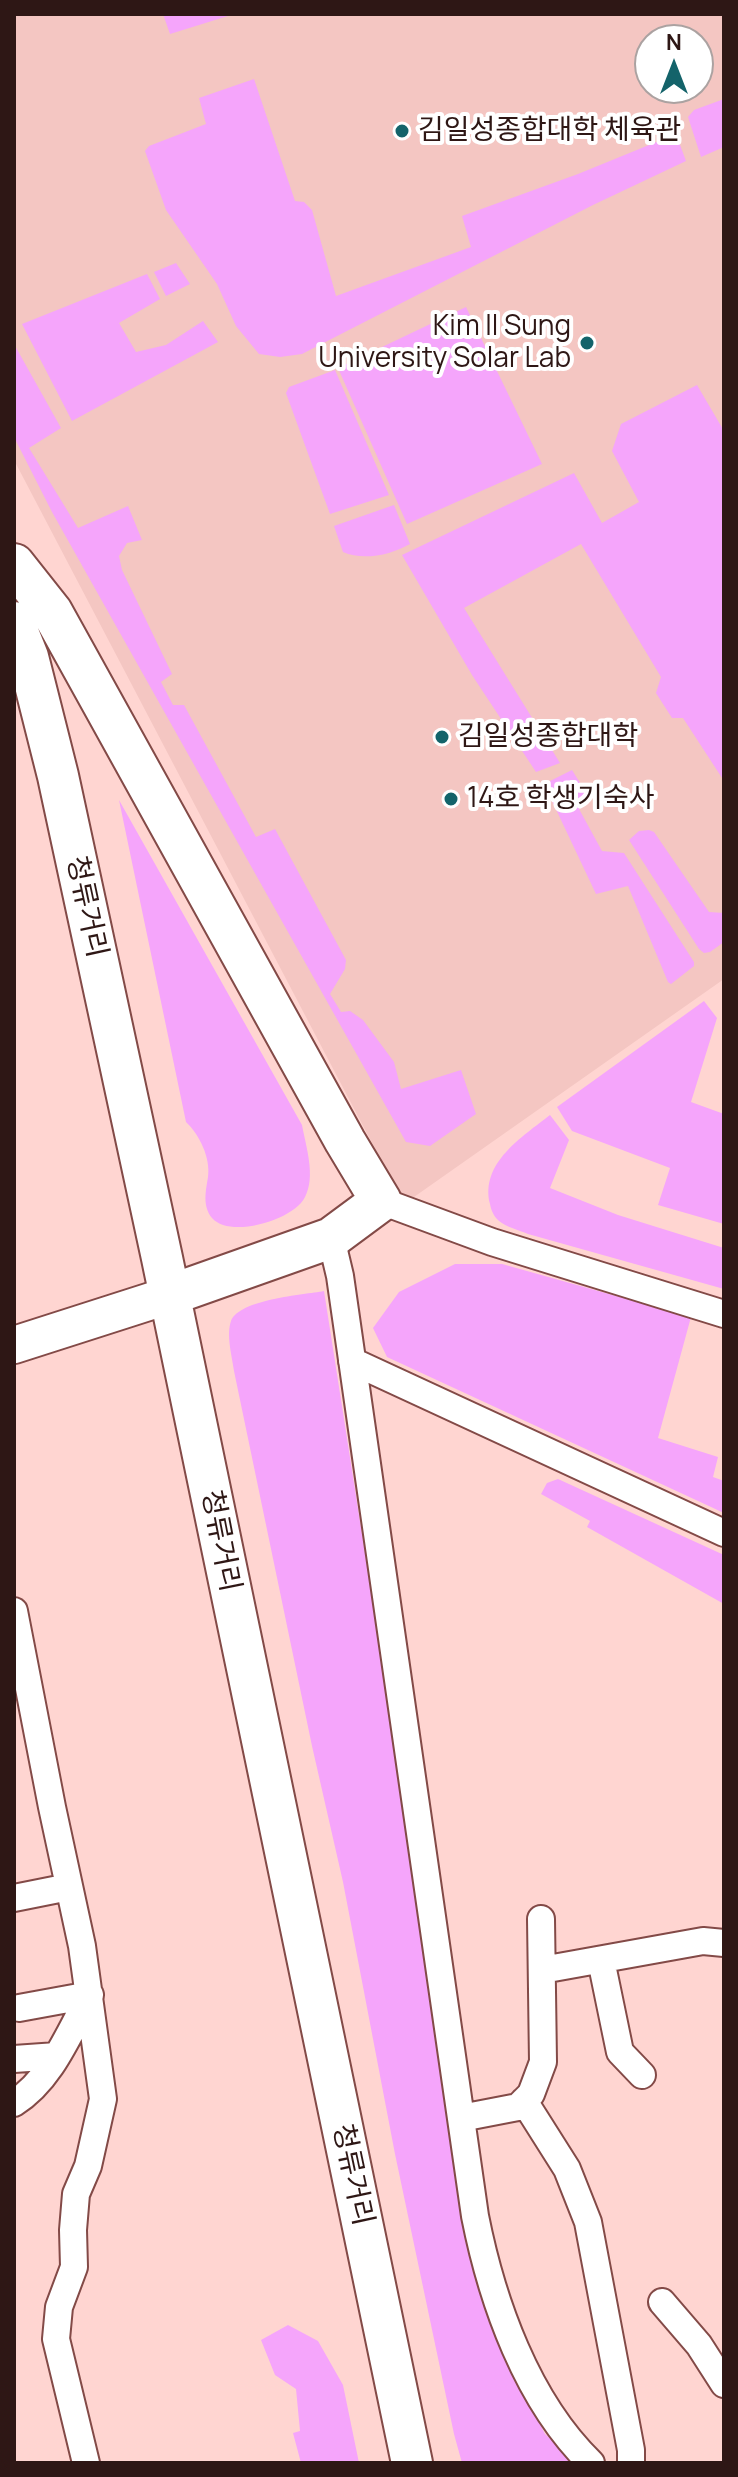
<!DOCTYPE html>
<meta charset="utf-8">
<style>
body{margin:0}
#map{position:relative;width:738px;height:2477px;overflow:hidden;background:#ffd5d1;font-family:Manrope,sans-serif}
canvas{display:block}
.frame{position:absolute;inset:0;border:16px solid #2e1715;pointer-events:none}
.north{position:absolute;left:634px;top:24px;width:80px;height:80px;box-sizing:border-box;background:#fff;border:2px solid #aba2a1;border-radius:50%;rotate:0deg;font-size:22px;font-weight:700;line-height:32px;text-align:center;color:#2e1715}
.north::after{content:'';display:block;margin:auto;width:28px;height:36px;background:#14636a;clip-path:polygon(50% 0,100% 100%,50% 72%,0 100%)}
</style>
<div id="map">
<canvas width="738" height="2477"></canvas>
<div class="frame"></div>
<div class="north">N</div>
</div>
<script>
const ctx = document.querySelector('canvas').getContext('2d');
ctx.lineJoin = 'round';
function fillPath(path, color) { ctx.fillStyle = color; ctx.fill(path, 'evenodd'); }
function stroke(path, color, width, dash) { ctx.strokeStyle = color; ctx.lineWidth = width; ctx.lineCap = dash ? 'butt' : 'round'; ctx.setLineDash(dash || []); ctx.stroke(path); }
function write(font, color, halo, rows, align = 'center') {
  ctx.font = font + ' Manrope,"Noto Sans KR",sans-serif'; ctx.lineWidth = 8; ctx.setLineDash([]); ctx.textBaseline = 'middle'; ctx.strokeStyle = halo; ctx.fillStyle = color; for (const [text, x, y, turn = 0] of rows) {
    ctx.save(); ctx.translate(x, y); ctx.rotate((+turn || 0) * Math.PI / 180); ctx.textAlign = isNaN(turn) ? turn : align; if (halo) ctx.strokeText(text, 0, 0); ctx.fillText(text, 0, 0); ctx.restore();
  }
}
const built = new Path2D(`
 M14,14H724V979L404,1204L14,460ZM650,40H698V88H650Z`);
const green = new Path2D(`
 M163,14H228V16L170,34Z
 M254,79L295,201L304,202L312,210L336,296L471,247L462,216L578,174L676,134L686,161L593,205L302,354L280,357L259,354L236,326L217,284L166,210L145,151L149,146L206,124L199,98Z
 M724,99V147L701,157L688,117L694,110Z
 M176,263L190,284L166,296L154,272Z
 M147,274L160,299L119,323L136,352L166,345L203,321L218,342L72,421L22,324Z
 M466,307L542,464L407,524L338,368Z
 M14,344L61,428L29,448L78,528L128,506L142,540L127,543L119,556L122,570L172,674L161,682L173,705H184L256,837L275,829L346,960L345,969L330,994L341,1012L350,1011L363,1020L394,1062L401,1089L461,1070L476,1114L430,1146L406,1142L52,512L14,437Z
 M335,370L389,495L330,514L286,393L289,387Z
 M697,385L724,431V781L683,718H672L656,693L661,677L581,544L464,608L560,763L536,772L472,675L402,555L574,473L602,523L639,502L612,451L621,424Z
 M394,505L410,544C391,555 363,561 343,552L334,526Z
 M572,770L587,794L579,809L602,851L624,853L694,962V966L671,984L668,982L628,886L596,894L544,784Z
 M119,800L302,1125C306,1147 316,1176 305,1197C294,1220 230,1239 212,1218C202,1206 206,1190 208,1177C211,1158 199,1134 186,1122Z
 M649,830L654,832L709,912L724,913V942L710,952L704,953L699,949L629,840L639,831Z
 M704,1001L717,1018L691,1102L724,1114V1224L658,1205L670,1168L572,1131L557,1107Z
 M550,1115L569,1140L550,1188L618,1215L724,1248V1289L528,1234C519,1230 506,1227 499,1221C494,1217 491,1210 490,1204C480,1163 522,1137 550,1115Z
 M455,1264H502L691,1317L658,1438L718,1457L713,1477L724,1481V1513L387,1357L373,1328L399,1292Z
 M324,1291L418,1893L463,2212L475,2270L484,2304L509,2363L545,2434L577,2463H462L454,2434L395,2154L343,1882L312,1746L234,1371C232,1356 226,1335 231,1321C240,1299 303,1295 324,1291Z
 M558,1479L724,1555V1604L587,1527L590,1521L541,1494L547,1483Z
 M288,2325L318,2341L343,2385L359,2463H301L293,2433L300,2431L296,2389L275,2375L261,2340Z`);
const minor = new Path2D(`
 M381,1201L492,1242L724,1314
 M331,1238L340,1276L475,2216C492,2302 527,2401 591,2463
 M352,1361L724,1533
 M14,1611L52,1807L82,1946L103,2099L88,2166L76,2194L73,2230L74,2267L59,2307L56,2339L86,2463
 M14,1898L69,1887
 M601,1960L620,2052L642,2075
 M542,1970L703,1941L724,1943
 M19,2008L90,1995
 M14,2059L57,2056
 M524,2101L567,2169L588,2222L631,2450V2463
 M14,2103C51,2080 69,2033 90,1995
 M461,2118L518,2107L531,2094L543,2062L541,1919
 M662,2302L699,2345L724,2384`);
const secondary = new Path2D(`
 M14,1345L170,1295`);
const primary = new Path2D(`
 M14,564L52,612L345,1141L381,1201L331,1238L170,1295
 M14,622L28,657L58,776L162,1258L412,2463`);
const markers = [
 [402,131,8,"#14636a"],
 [587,343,8,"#14636a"],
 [442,737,8,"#14636a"],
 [451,799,8,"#14636a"]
];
const poiNames = [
 ["김일성종합대학 체육관",418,131],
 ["Kim Il Sung",571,327,"right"],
 ["University Solar Lab",571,359,"right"],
 ["김일성종합대학",458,737],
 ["14호 학생기숙사",467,799]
];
const streetNames = [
 ["청류거리",86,907,78],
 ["청류거리",220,1541,79],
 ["청류거리",352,2175,78]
];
fillPath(built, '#f4c6c2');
fillPath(green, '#f5a5fb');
stroke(minor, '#834a47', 30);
stroke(secondary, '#834a47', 40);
stroke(primary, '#834a47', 44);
stroke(minor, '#fff', 26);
stroke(secondary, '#fff', 36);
stroke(primary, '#fff', 40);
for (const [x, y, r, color] of markers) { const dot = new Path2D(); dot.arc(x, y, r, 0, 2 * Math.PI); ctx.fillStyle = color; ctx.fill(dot); stroke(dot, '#fff', 3); }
write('28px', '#2e1715', '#fff', poiNames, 'left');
write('28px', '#2e1715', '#fff', streetNames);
</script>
